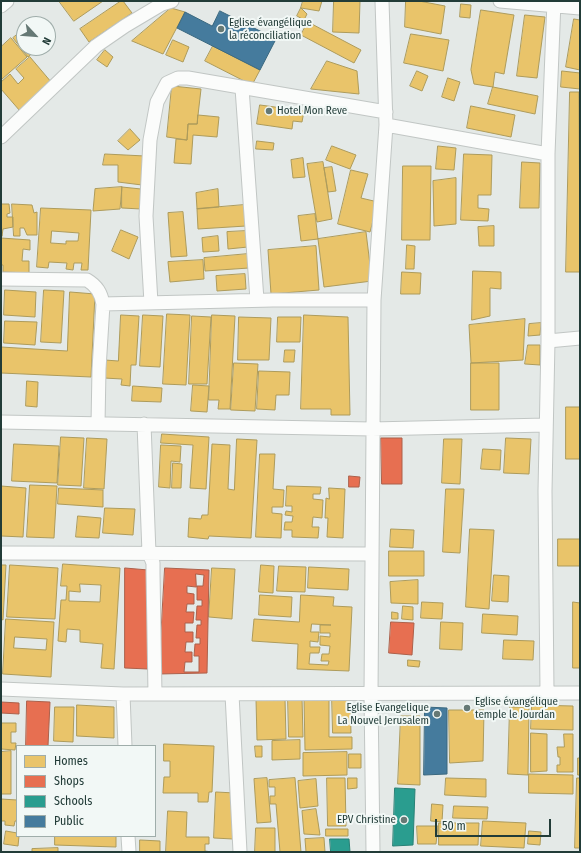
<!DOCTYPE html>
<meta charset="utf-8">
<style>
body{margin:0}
#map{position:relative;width:581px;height:853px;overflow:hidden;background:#e4e9e7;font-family:"Fira Sans Condensed",sans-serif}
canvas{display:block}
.frame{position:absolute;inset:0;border:2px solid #223c38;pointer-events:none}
.legend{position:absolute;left:16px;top:745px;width:140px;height:92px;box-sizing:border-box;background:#f2f8f6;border:1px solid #9fadaa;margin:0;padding:5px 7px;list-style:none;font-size:12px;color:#223c38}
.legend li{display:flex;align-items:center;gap:8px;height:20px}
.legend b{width:20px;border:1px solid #9fadaa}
.north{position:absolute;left:16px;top:16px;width:40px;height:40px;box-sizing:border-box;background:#f2f8f6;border:1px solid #9fadaa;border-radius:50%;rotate:116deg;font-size:11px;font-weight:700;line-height:16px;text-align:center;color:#223c38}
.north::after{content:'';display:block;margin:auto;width:14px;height:18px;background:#667975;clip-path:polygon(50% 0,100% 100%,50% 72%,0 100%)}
.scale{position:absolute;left:435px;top:819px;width:116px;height:18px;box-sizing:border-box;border:2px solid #223c38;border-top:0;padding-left:5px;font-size:12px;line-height:14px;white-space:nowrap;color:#223c38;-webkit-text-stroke:3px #f2f8f6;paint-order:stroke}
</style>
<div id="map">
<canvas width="581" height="853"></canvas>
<div class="frame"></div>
<ul class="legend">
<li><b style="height:11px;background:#e9c46a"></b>Homes</li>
<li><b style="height:11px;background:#e76f51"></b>Shops</li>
<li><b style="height:11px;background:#2a9d8f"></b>Schools</li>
<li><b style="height:11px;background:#457b9d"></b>Public</li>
</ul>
<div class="north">N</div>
<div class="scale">50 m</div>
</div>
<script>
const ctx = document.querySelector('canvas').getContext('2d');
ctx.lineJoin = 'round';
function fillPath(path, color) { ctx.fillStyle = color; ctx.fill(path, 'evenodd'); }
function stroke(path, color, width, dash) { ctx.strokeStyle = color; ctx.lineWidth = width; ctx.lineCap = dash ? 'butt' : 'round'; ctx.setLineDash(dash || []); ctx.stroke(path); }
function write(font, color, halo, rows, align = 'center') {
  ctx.font = font + ' "Fira Sans Condensed",sans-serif'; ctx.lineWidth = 4; ctx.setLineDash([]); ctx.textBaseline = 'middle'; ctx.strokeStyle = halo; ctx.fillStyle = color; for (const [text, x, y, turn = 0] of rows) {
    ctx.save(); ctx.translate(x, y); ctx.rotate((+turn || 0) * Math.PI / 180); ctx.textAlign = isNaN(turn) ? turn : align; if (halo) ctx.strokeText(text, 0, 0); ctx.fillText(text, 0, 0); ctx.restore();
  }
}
const homes = new Path2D(`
 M59,1H103L74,21Z
 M121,1H123L132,13L89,42L80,29Z
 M303,1H322L319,11L301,8Z
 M334,1H360L359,33L333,32Z
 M406,1H419L445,6L441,34L405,27Z
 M461,4L471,5L470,18L460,17Z
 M171,8L185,12L163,54L132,41Z
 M301,8L307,14L304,20L297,16Z
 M481,10L514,15L504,74L495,72L493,87L474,84L471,70Z
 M525,15L545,17L537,78L517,76Z
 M36,19L41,24H30Z
 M574,19L580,20V70L566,67Z
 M308,22L361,50L354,63L301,35Z
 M24,29V48H38L28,57L13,38Z
 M411,34L449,40L443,71L404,63Z
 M11,38L27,57L1,80V47Z
 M173,40L189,47L183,62L166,55Z
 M213,46L260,70L252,85L205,61Z
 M105,50L113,57L107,67L97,60Z
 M30,57L52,83L20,111L1,89V82L10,74L18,84L24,78L16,69Z
 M327,61L357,71L359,94L311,89Z
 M417,71L428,76L422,91L410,86Z
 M562,71L580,73V89L561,87Z
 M448,78L460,82L454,101L442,97Z
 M172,86L201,89L197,124H188L187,140L167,137Z
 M493,87L538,96L535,114L488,104Z
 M570,92H579L580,272H566Z
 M260,105L304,111L302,122L293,121L292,129L257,124Z
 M471,106L515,115L511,137L467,128Z
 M198,115L219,117L217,137L193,135L191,164L174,163L176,139L187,140L188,124H197Z
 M130,129L140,140L128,150L118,141Z
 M257,141L274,143L273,150L256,149Z
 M332,146L356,155L350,169L326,160Z
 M438,146L456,148L454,170L436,169Z
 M105,154L145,156L142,185L118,182V165H103Z
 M464,154L492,155L491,195H478V208L489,209L488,221L461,220Z
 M303,158L305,177L293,178L291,160Z
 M323,162L332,219L317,222L307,164Z
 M522,162L540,163L539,208H520Z
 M403,166H431L430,240H402Z
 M332,167L336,191L328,192L324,168Z
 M351,170L368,174L361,198L378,202L370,232L338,224Z
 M456,178V224L434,226L433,181Z
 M122,187L141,189V209L122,208Z
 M122,187L120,209L93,211L95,189Z
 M218,189L219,207L197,209L196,193Z
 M1,204H9L10,213L7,214V217H13V227L3,229L2,236Z
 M12,204L32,205L34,213L37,212V235H27L24,228H20V236H14Z
 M244,205L246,226L198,229L197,209Z
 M41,208L91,210L88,270H81L82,263H74L73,270L66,269L67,263L49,262L48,268L37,267ZM52,231L79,233L78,241H66V244L51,243Z
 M183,212L187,256L171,257L168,213Z
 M315,214L318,239L301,241L298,216Z
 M494,226V246H479L478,227Z
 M121,230L138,237L129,259L112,251Z
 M246,231L248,247L228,249L227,232Z
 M366,232L372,281L324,287L318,239Z
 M218,236L219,251L203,252L202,238Z
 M1,238L30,240V250L23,249L22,261H29V273L3,272V265H1Z
 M407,245L415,246L414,269H406Z
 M316,246L319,290L271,294L268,250Z
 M248,254L249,268L205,271L204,258Z
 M203,260L204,279L170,282L168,262Z
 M473,271L501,272V289L490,288V316L472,320Z
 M402,272L421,273L420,294H401Z
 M245,274L246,289L217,291L216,276Z
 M5,290L36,292L35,317L4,315Z
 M44,290L64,291L61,343L41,342Z
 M70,292L95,294L91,377L1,373V347L67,351Z
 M167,314L190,315L186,385L163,384Z
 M121,315L139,316L136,365H131L130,386L121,385L122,379L104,378L105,360L118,361Z
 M143,315L163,316L160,367L140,366Z
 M212,315L235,316L230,409H218L219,400H209Z
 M304,315L348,317L350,415H331V409H301Z
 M192,316L211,317L207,384H189Z
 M239,317L271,318L269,360H238Z
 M278,317H301L300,342H277Z
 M525,319L523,360L471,363L469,325Z
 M5,321L37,322L35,345L4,343Z
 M541,323L540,335L528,336L529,324Z
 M528,345H540V365L525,364Z
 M285,350H295L294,362H284Z
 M234,363L258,364L255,411L231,410Z
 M471,363H499V410H471Z
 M259,371L290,372L289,395H276L275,410L257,409Z
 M27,381L38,382L37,407L26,406Z
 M193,385L209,386L207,412L191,411Z
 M133,386L162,388L161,402L132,401Z
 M566,407H580V459H566Z
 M162,434L209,437L206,489L190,488L193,445L161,443Z
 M61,437L84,438L81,486L58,485Z
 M87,438L107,439L104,489L84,488Z
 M506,438L531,439L529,474L504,473Z
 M237,439L257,440L251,538L209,536L208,539L188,537L189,518L201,519L202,515H208L212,444L230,445L228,489L234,490Z
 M444,439H462L460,484L442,483Z
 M14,444L59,446L57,483L12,481Z
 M161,445L181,446L180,462L171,461L170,488L159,487Z
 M483,449L501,450L500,470L481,469Z
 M260,454H275L273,489L284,490L283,507H272V513L282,514L281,538L256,537Z
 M173,463L182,464L181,488H172Z
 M30,485L57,486L54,538L27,537Z
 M1,486L26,488L23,537L1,536Z
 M287,486L321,487L320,494H313V499L323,500L322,518L313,517L312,527H319L318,538L292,537V530H284L285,522H292L293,516L285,515L286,511L292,512V506H286Z
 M59,488L103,490V507L58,504Z
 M329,488L345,489L343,538L327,537L328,518H325L326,498L329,499Z
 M446,489H464L460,553L443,552Z
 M105,508L135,509L133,535L103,533Z
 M78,516L101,518L99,538L76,537Z
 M391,529L414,530L413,548L390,547Z
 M470,529L494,530L489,609L466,607Z
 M558,539H580V566H558Z
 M389,551H424V576H389Z
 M63,564L120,568L114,669L101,668L103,644L80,642V630L67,629L66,642L58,641L61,600H66L67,586H61ZM80,584L101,585L100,602L69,601V591L80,592Z
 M1,565H6L3,620L1,619Z
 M10,565L58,568L55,619L7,617Z
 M261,565L274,566L273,593L259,592Z
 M279,566L306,567L305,592L277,591Z
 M309,567L349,569L348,590L308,588Z
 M212,568L235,569L232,619L209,617Z
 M494,575L509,576L508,602L492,601Z
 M418,580V604L391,603L390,582Z
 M260,595L292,597L291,617L259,615Z
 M301,595L334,597L333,606L352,607L349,671L297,669L298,644L252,641L254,619L299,622ZM312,624L331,625H320V633H330V637L320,636V645L330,646L329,654H322L321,661H329L328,665L309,664L310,653H319L320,647H310V641L318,642L319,632H311Z
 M422,602L443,603L442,619L421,618Z
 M573,602L580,603V668H573Z
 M403,606L413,607V620L402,619Z
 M392,612L398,613V619H392Z
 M483,614L518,616L517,635L482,633Z
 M6,619L54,622L51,677L3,674ZM15,637L47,639L46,650L14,648Z
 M441,622L463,623L462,650L440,649Z
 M504,640L534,641L533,660L503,659Z
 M408,660L420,661L419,667L408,666Z
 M332,696H350L351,733H333Z
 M329,697V737H352V749L305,750L304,698Z
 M285,698L286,739L257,740L256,699Z
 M288,698H302L303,737H289Z
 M77,705L114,707V738L77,736Z
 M532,705L573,706V730L531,729Z
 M55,707H74L73,742L54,741Z
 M510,707H529L528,775L508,774Z
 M449,710H484L483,761L450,763Z
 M401,716H420V785L398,784Z
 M1,723H16V732H11V743H16L15,750L1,749Z
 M531,733L547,734V771L531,772Z
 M564,734H573V772H557V765H560V757H558L557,747H564Z
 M300,740V759L272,760V741Z
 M164,744L214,746L212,792H209L208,802H198V793H163L164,777H170V761H164Z
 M255,746H262V757H256Z
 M11,751V794H1V752Z
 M347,752V775L303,776V753Z
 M349,754H361V768H349Z
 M578,758H580V775H578Z
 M529,774L573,775V794L529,793Z
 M267,778L271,822L257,823L254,779Z
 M295,778L301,852H280L276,804H270V796H275V787H269V780Z
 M327,778H345L346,826H328Z
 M348,778H357V788L348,789Z
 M446,778L486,779V797L445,795Z
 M577,778H580V848H575Z
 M316,779L318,806L300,808L298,781Z
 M216,792L235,793L233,839L214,838Z
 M1,799L17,800V821H15L14,826L5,825V821H1Z
 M432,804L443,805L442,822L431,821Z
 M454,806L488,807L487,819L453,818Z
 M316,809L320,835L304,834L302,811Z
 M168,811L187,812L186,837H209V844H205V851L212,852H166Z
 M483,821L526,823L524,848L481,846Z
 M439,823H479L478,845H439Z
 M417,826H438L436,844H418Z
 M256,828H275V852H255Z
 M326,829H348V836H326Z
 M6,831L17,833V836H19L18,846L4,844Z
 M529,831L541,832L540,845L528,844Z
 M55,836H116V847L55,845Z
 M324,838L325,852H306L305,839Z
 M140,840L160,841V852H140Z
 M58,848V852H32V849Z`);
const shops = new Path2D(`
 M381,438H402V484H382Z
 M349,476L360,477L359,487H349Z
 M125,568L148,570V669L125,668Z
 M165,568L209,570L207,673L159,674ZM196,574L204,575L203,586H197V600H202V606H197L196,620H201V625H197L196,638H200V644H195L194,656H199V672H184L185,662H192V652H185L186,642H193V632H185V623H193L194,612H186L187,604H194V594L187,593V586L196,587Z
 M391,622L414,623L412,655L389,653Z
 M27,701L50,702L48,746H26Z
 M1,702L19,703V714L1,713Z`);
const schools = new Path2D(`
 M395,788L415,789L413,845L393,846Z
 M330,839H349L350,852H331Z`);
const public = new Path2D(`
 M220,11L276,39L260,70L177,28L185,12L212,26Z
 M425,707L447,708V774L424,775Z`);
const minor = new Path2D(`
 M500,1L580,8
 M554,1L548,154V341L580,338
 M1,6L7,1
 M242,88L257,300
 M386,125L548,154
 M1,137L96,46L125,26L162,4L172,1
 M1,279L87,280C97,286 101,293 103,304L273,300H374
 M151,303L146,216L150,140L157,102L167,83L178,78H188L386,112
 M1,422L372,429L546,425
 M98,424L99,369L103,304
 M144,424L149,553L153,563V573L155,694
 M1,553L372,554
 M1,689L123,694L580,693
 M547,692L545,491L548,341
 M123,694L125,746
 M232,694L240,852
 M128,836L129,852
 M373,852L371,694L374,300L386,125L382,1`);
const markers = [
 [221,29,4,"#667975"],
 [269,111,4,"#667975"],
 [467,708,4,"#667975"],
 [437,714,4,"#667975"],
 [404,820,4,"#667975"]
];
const poiNames = [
 ["Eglise évangélique",229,23],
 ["la réconciliation",229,36],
 ["Hotel Mon Reve",277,111],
 ["Eglise évangélique",475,702],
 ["temple le Jourdan",475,715],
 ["Eglise Evangelique",429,708,"right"],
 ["La Nouvel Jerusalem",429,721,"right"],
 ["EPV Christine",396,820,"right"]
];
fillPath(homes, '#e9c46a');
stroke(homes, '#ad9b5b', 1);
fillPath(shops, '#e76f51');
stroke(shops, '#ac604a', 1);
fillPath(schools, '#2a9d8f');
stroke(schools, '#288075', 1);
fillPath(public, '#457b9d');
stroke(public, '#3a687f', 1);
stroke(minor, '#c1c6c4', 15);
stroke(minor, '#fbfcfb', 13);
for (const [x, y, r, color] of markers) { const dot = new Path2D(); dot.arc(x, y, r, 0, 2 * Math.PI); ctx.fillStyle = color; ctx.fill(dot); stroke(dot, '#f2f8f6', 1.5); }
write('11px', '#223c38', '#f2f8f6', poiNames, 'left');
</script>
